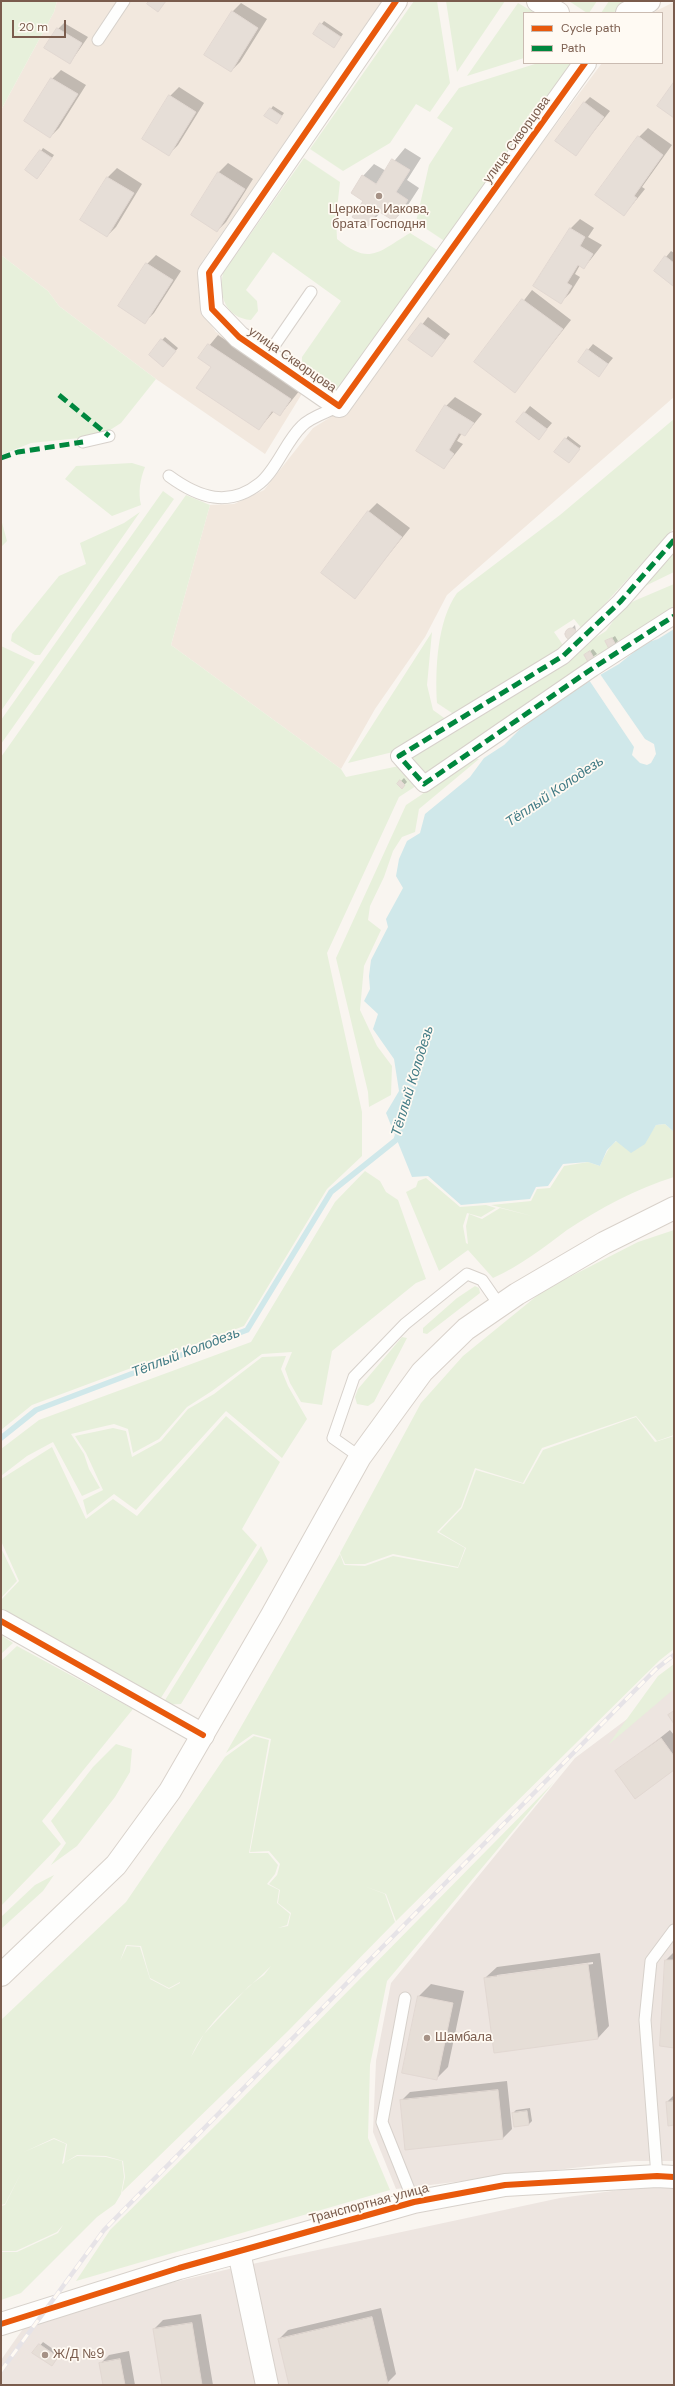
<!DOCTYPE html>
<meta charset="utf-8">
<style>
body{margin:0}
#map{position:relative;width:675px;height:2386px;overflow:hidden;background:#f9f5f0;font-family:"DM Sans",sans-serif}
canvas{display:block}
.frame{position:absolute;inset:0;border:2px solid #7a5c4d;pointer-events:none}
.legend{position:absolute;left:523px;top:12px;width:140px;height:52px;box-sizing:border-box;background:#fffaf3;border:1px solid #cabbb1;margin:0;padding:5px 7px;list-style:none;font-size:12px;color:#7a5c4d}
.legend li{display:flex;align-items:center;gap:8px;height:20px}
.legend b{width:20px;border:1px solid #cabbb1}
.scale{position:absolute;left:12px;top:20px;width:54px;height:18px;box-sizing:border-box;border:2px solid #7a5c4d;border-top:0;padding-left:5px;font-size:12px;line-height:14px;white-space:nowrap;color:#7a5c4d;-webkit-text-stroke:3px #fffaf3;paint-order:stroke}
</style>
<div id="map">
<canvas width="675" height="2386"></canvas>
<div class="frame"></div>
<ul class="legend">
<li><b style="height:5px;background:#e8590c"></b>Cycle path</li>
<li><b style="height:5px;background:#00873e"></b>Path</li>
</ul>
<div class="scale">20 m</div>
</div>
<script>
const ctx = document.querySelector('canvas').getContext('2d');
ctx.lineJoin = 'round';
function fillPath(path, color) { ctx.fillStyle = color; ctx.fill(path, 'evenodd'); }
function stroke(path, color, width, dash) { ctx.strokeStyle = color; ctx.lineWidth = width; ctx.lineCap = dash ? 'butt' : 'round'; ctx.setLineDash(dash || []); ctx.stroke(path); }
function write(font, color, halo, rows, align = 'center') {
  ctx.font = font + ' "DM Sans",sans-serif'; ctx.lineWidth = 3.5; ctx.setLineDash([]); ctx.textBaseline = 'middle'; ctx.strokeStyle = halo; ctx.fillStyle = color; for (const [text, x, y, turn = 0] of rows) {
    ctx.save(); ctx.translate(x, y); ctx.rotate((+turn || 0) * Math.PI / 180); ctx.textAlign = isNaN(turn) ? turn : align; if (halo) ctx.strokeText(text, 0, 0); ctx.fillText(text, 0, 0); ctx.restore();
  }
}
const residential = new Path2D(`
 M57,1H382L202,262L198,284L201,311L216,332L303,392L265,454L156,379L59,306L48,291L1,255V110L54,12Z
 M674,2V397L447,595L425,637L375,709L341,769L171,645L210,505L234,504L264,490L313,428L342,410L602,63H662V13H652Z`);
const industrial = new Path2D(`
 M674,1684V2161H632L396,2189L373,2132L376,2061L391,1983L575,1758Z
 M665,2184L674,2185V2385H1V2360L32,2316L229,2269L560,2198Z`);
const green = new Path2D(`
 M1,1H57L54,12L1,110Z
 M414,1H437L450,83L430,112L416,104L390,143L343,171L310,149Z
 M446,1H505L457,72Z
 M569,1H597L589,13H587Z
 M609,1H635L614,12L601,13Z
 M518,3L535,13H524V58L467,76Z
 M538,63H577L449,244L416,222L429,165L453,128L437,118L459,88Z
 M304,158L340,182L336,218L337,239C370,266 378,252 410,233L442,253L339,391H328L302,368V357L341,301L273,252L246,290L257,301L258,311L251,320C226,318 218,296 223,273Z
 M1,255L48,291L59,306L156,379L121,423L110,430L80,438L31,443L1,455Z
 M674,419V528L582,629L574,619L554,632L565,648L455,715L437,703C435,670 437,621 457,593L560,515Z
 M132,463L145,467C140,480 138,492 141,505L112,516L65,479L76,466Z
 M163,491L174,499L1,744V720Z
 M186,495L210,505L171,645L341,769L346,777L399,766L416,786L399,797L327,953L362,1112V1156L327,1189L244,1326L32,1405L1,1430V757Z
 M140,512L40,655H35L11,641L12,634L59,576L86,564L80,543L124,523Z
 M1,519L7,541L1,547Z
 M674,550V572L639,589Z
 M674,584V608L428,778L408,758L606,631L621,610L634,601Z
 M432,632L427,685L433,710L447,720L393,752L348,763Z
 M1,646L35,662L1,711Z
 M469,757L479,759L419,809L415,832L402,837L393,851L384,877L370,906L368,920L381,930L364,966L360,1010L377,1046L392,1066L391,1095L369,1107L368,1092L336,958L406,805L421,795Z
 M665,1124L674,1132V1177C636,1189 600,1208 567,1230C543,1248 520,1266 493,1278L468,1250L439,1271L406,1192L416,1187L418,1181L426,1178L460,1207L486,1205L496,1208L481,1217L467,1213L463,1226L466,1243L468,1244L466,1226L469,1214L482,1219L500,1208L532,1216L491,1205L531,1201L537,1189L550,1188L564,1166L588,1162L600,1166C614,1134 618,1140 650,1134L656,1125Z
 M365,1171L380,1181L386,1192L398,1200L426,1279L416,1283L332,1351L322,1405L301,1402L290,1383L285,1369L292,1352L262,1354L212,1391L187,1407L159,1439L133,1453L128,1429L114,1424L71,1434L84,1454L89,1469L100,1488L82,1496L53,1442L27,1456L1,1476V1449L39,1420L251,1342L335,1202Z
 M674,1230V1435L657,1441L636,1416L542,1448L523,1483L475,1468L461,1507L437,1532L465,1548L458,1567L393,1554L365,1564H345L340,1553L421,1403L463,1356L544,1290L638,1242Z
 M475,1286L479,1288L480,1293L427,1334L423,1333V1328L457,1298Z
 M402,1337L407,1338L374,1402L368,1406L357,1404L355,1397L358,1389Z
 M286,1356L281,1369L288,1386L307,1419L282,1458L226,1411L136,1510L114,1494L87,1515L83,1500L103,1490L86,1453L75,1436L113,1428L126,1431L132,1457L161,1441L188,1409L214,1394L262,1357Z
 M226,1416L280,1462L242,1529L257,1545L159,1701L1,1613V1600L19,1581L1,1541V1479L52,1447L86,1519L113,1499L137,1516Z
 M636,1417L655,1442L674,1436V1649L660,1660L396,1921L386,1894L364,1886L385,1894L395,1922L288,2031L122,2192L125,2177L123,2161L106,2156L77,2155L64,2163L67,2144L54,2138L24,2152L54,2139L66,2144L62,2164L77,2156L106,2157L122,2161L124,2177L121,2194L115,2204L97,2217L21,2293L1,2300V2252H17L58,2233L63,2225L57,2232L16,2251H1V2206L5,2205L21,2173L5,2204L1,2205V2020L126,1902L225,1757L254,1736L269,1740L249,1853H268L278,1865L275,1874L267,1884L279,1890L277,1903L290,1914L287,1925L278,1928L288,1926L291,1913L278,1903L280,1890L269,1884L277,1875L280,1864L269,1851L250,1852L271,1739L253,1734L226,1753L340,1554L344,1565L365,1566L393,1556L458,1568L466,1548L439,1532L462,1508L476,1470L524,1484L543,1450ZM126,1945L141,1946L150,1978L169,1988L180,1982V1983L169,1989L150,1979L140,1947L127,1946L120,1961ZM271,1966L264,1975L249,1986L204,2034L191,2057C207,2020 243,1994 271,1966Z
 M261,1546L268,1561L181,1704L162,1705Z
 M1,1548L17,1581L1,1598Z
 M1,1635L13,1643L1,1654Z
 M17,1646L133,1709L42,1821L61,1844L1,1906V1661Z
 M674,1664V1689L608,1745L658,1676Z
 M116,1744L132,1749L130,1772L115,1797L77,1846L51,1865L66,1843L51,1821L93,1767Z
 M554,1782L387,1981L370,2065L368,2138L390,2190L76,2281L110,2230L218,2123Z
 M54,1875L43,1891L1,1929V1917L35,1885Z`);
const water = new Path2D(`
 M674,629V1132L665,1124L656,1125L645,1144L631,1153L616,1141L607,1150L600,1166L588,1162L563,1164L548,1186L536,1187L530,1199L461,1205L428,1176L412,1177L386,1113L399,1091L394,1059L373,1029L378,1014L364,1001L370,989L369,976L371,960L388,927L386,919L403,888L396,876L399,859L407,841L420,833L425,814L470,777L484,758L504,745L519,730L562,697L619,664L645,643L658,639Z`);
const pier = new Path2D(`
 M600,674L645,739L654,744L656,754L651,763L647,765L640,763L632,755L634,747L589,680Z`);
const shadow = new Path2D(`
 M241,3L267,19L240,62L231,71L232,12Z
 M324,21L343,34L334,47L314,34Z
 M64,23L88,37L70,63L58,29Z
 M61,70L86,85L59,128L50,137L52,79Z
 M179,87L204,103L178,145L169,154L170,96Z
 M590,97L610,111L576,154L584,103Z
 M273,106L284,113L279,120L266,116Z
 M648,128L672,145L642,187L645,189L624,215L639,137Z
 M43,148L54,155L40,175L41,151Z
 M405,148L421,158L407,180L419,188L406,208L394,220L381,212L368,226L363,176L374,164L386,171Z
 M228,163L253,179L226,222L217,231L192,215L219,172Z
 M117,168L142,184L116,227L107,236L81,220L108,177Z
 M580,219L594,228L588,237L602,245L584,268L580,265L575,274L580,277L570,293L561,302L534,285L571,228Z
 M671,251L674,253L673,284L666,257Z
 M156,255L181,271L154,313L145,322L147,264Z
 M532,290L571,320L515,391L476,362Z
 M428,317L450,334L432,356L410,340Z
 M218,335L300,390L280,415L274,411L259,429L212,366L199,358Z
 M165,337L178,348L166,363L162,340Z
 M593,344L613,358L599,375L588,350Z
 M455,397L482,414L465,435L462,433L457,441L463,444L444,468L446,406Z
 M530,406L552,423L539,438L517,422Z
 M568,436L581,446L571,459L566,439Z
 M377,503L410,528L355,597L368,512Z
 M575,625L577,637L572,640L566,634Z
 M615,636L618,641L615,644L606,642Z
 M593,649L597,654L588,660V653Z
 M404,778L407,782L402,787L398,784Z
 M670,1730L674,1735V1769L617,1772Z
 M674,1952V2047L666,1960Z
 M600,1953L609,2026L598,2038L485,1978L497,1967ZM593,1962V1964L497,1977V1975Z
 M431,1984L464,1991L448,2067L436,2079L403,2072L419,1996Z
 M507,2081L512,2129L503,2138L401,2101L410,2092Z
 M674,2095V2124L667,2102Z
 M530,2108L532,2121L529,2124L515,2126L513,2113L516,2110Z
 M381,2308L396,2374L387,2383L379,2385H290L279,2339L288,2330Z
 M201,2314L213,2385H163L154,2329L163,2320Z
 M43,2342L60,2354L54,2362L34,2353Z
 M129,2351L135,2385H104L100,2364L109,2355Z`);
const stream = new Path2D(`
 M1,1438L36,1410L247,1330L331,1192L396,1140L398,1134`);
const building = new Path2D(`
 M149,1H166L158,12L147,4Z
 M232,11L258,28L231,72L204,55Z
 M320,23L341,37L334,48L313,34Z
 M57,28L82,43L70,64L44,48Z
 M51,78L78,94L50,138L24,121Z
 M674,82V118L657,106Z
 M169,95L196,112L169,156L142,139Z
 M584,102L604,117L576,156L555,141Z
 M270,108L282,116L277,124L264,116Z
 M638,136L663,155L634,196L637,198L624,216L595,195Z
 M40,150L52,158L37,179L25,170Z
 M392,159L410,170L396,192L408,200L394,221L378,211L368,227L352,217L363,201L351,193L362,175L376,184Z
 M218,172L245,189L217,232L191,215Z
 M107,177L134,193L107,237L80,220Z
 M570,228L585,237L580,246L593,254L584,269L578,265L567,283L572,286L561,304L533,286Z
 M665,256L674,263L673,286L654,271Z
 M146,263L173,280L145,324L118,306Z
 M522,299L563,329L515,393L474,362Z
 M421,323L445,340L432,357L408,340Z
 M161,339L176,351L163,367L149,355Z
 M208,344L291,399L280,416L272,411L259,430L196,388L211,367L198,358Z
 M587,349L608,364L599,377L578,362Z
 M445,405L474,423L465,436L459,433L449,450L454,454L444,469L416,451Z
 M524,412L547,429L539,440L516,422Z
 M565,438L580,449L569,463L554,452Z
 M368,511L402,537L355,599L321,573Z
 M565 634a6 6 0 1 1 12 0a6 6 0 1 1-12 0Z
 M612,638L616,645L609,649L605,641Z
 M590,651L594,658L588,662L584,655Z
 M400,780L405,785L402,789L397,784Z
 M674,1711V1724L668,1715Z
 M661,1738L674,1756V1770L635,1799L615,1771Z
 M665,1960H674V2048L660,2046Z
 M588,1964L598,2039L494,2053L484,1978Z
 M418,1996L453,2003L437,2080L402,2073Z
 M498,2090L503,2139L405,2150L400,2100Z
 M674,2101V2125L668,2126L666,2102Z
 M527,2111L529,2125L514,2127L512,2113Z
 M372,2317L388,2384L289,2385L278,2339Z
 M192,2323L202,2385H162L153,2329Z
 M39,2344L58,2357L52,2366L32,2353Z
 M120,2359L125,2385H103L99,2363Z`);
const service = new Path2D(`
 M98,40L124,1
 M267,356L311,292
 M83,442L109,436
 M169,476C199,498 229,508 260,483C277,469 286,441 302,426C310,417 328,412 339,406
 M360,1457L333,1438L354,1377L405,1324L467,1274L482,1280L500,1306
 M405,1998L382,2122L414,2202
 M657,2176L645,2020L651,1961L674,1930`);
const pedestrian = new Path2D(`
 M674,540L620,602L563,656L399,756L424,784L593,668L674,616`);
const minor = new Path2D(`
 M396,1L209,273L212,309L239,337L339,406L585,63
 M538,1L558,13
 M627,13L649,1
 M1,1621L203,1735
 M239,2252L414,2202L505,2185L657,2176L674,2177`);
const tertiary = new Path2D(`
 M1,2324L179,2268L239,2252L267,2385`);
const secondary = new Path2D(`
 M1,1975L116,1865L170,1791L272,1615L360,1457L422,1372L466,1329L517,1294L604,1243L674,1208`);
const rail = new Path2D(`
 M1,2371L104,2230L656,1669L674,1655`);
const quiet = new Path2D(`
 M59,395L109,436
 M1,458L18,452L83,442
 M674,540L620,602L563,656L399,756L424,784L593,668L674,616`);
const cycleway = new Path2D(`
 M396,1L209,273L212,309L239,337L339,406L585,63
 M1,1621L203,1735
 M1,2324L179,2268L414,2202L505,2185L657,2176L674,2177`);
const markers = [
 [379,196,4,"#a69286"],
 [427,2038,4,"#a69286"],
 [45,2355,4,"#a69286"]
];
const streetNames = [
 ["улица Скворцова",517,140,-54],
 ["улица Скворцова",292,360,35],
 ["Транспортная улица",369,2204,-15]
];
const poiNames = [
 ["Церковь Иакова,",379,210,"center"],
 ["брата Господня",379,225,"center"],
 ["Шамбала",435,2038],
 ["Ж/Д №9",53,2355]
];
const waterNames = [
 ["Тёплый Колодезь",555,792,-34],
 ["Тёплый Колодезь",413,1081,-73],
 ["Тёплый Колодезь",186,1353,-21]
];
fillPath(residential, '#f2e8de');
fillPath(industrial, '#ede5e0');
fillPath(green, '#e7f0db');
fillPath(water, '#d0e8ea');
fillPath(pier, '#f9f5f0');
fillPath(shadow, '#0003');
stroke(stream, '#d0e8ea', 5.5);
fillPath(building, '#e6ded7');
stroke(building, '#e2d8d2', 1);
stroke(service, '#d7d1cb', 13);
stroke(pedestrian, '#d7d1cb', 18);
stroke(minor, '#d7d1cb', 24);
stroke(tertiary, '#d7d1cb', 24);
stroke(secondary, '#d9d2cb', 24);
stroke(service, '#fefefd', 11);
stroke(pedestrian, '#fefefd', 16);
stroke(minor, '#fefefd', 22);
stroke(tertiary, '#fefefd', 22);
stroke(secondary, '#fefefd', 22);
stroke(rail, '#e6e3e7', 4.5);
stroke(rail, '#fffaf3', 3, [9]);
stroke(quiet, '#00873e', 5, [10, 5]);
stroke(cycleway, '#e8590c', 6);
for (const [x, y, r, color] of markers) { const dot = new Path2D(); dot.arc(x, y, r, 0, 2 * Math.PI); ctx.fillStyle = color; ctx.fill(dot); stroke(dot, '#fffaf3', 1.5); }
write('13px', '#7a5c4d', '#fffaf3', streetNames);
write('13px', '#7a5c4d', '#fffaf3', poiNames, 'left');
write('italic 14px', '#437c86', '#fffaf3', waterNames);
</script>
